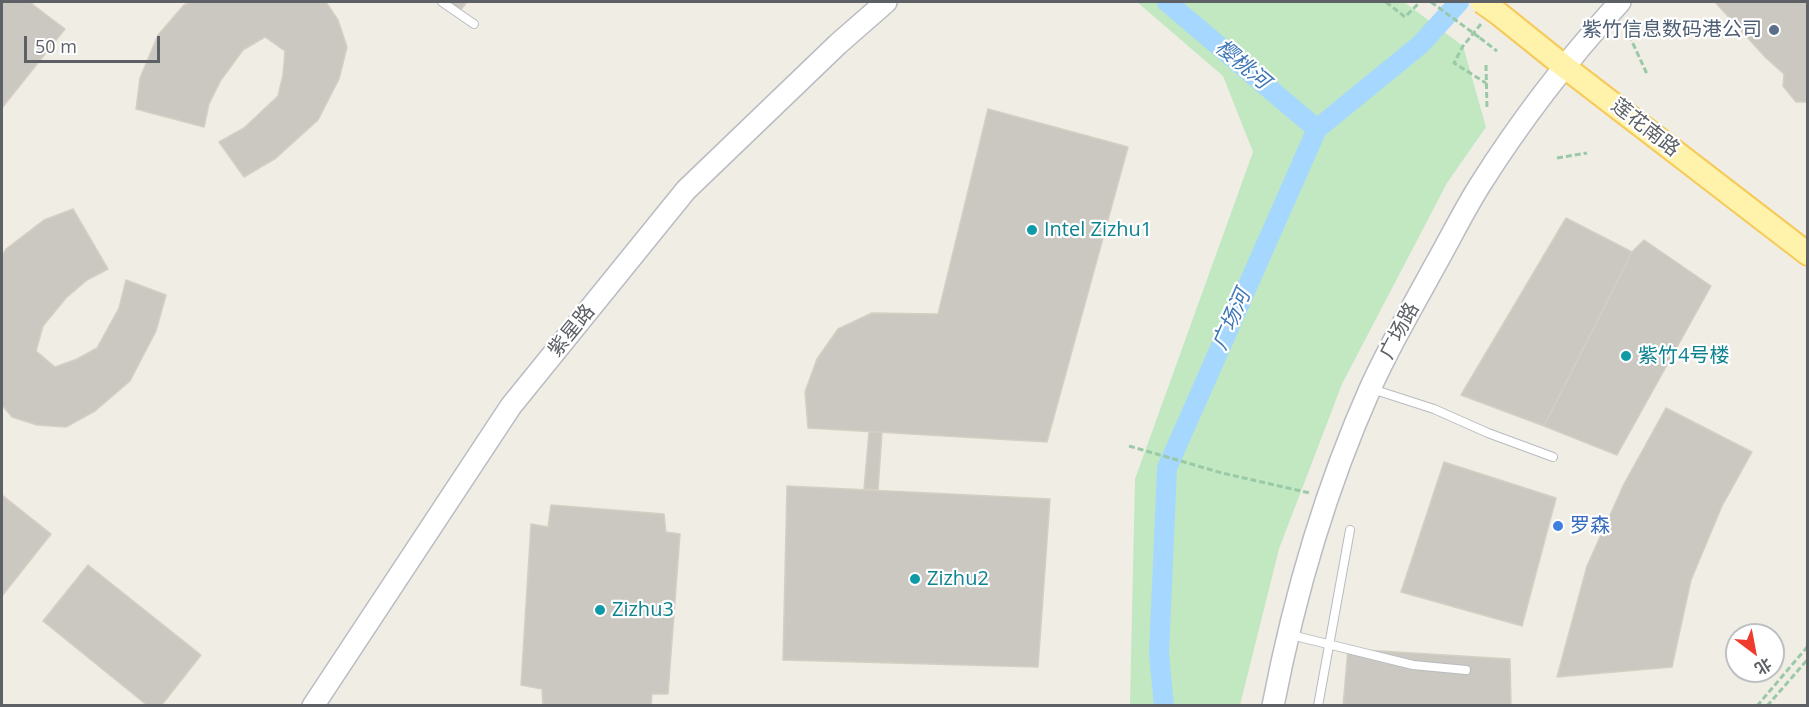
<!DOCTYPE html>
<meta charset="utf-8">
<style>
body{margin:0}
#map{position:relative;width:1809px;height:707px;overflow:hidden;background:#f0ede5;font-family:"Open Sans","Noto Sans SC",sans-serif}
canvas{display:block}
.frame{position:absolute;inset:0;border:3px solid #5d6166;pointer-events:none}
.north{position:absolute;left:1725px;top:623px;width:60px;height:60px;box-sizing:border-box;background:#fff;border:2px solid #bec0c2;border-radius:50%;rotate:148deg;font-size:16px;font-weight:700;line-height:24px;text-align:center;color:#5d6166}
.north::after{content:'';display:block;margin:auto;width:21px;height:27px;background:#ef3b2c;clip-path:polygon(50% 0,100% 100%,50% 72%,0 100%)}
.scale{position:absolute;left:24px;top:36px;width:136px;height:27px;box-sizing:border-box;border:3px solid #5d6166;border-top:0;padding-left:8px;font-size:18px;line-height:21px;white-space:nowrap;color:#5d6166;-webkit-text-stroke:4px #fff;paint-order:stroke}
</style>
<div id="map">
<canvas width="1809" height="707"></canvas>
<div class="frame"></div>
<div class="north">北</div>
<div class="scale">50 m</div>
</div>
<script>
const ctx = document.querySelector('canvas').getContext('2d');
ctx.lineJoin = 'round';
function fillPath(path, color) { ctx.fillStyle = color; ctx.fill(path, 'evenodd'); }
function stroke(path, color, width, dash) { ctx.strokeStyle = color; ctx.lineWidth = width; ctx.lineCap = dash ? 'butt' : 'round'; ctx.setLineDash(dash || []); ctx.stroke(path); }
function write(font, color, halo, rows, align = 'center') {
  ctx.font = font + ' "Open Sans","Noto Sans SC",sans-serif'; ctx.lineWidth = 4.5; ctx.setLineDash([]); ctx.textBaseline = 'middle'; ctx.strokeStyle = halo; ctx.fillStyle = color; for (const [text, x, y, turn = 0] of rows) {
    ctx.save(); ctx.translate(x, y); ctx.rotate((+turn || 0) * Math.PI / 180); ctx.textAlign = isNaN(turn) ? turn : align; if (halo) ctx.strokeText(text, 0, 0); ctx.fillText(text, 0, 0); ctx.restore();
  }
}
const green = new Path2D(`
 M1137,2H1404L1463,46L1486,127L1447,183L1342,384L1279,549L1240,705H1130L1135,479L1253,152L1223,76Z`);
const canal = new Path2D(`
 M1167,2L1317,129
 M1164,706L1159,654L1167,468L1317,129L1421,44L1459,2`);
const building = new Path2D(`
 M2,2H34L32,4L65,29L2,108Z
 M191,2H326L338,20L347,47L339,79L318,120L276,158L244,177L219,142L244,128L278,96L283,75L285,51L265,37L243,50L221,80L209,104L204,127L136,109L140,78L158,35L184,5Z
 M442,2H467L458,13Z
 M1715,2H1808V102H1796L1783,86L1784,74L1766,58Z
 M988,109L1128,147L1047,442L808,428L805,392L817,359L838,329L872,313L938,314Z
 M73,209L108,269L87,280L66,298L43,326L36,351L55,367L77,359L97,348L119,308L126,280L166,295L156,331L130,381L95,411L66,427L37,425L12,417L2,405V256L6,249L44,220Z
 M1566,218L1632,252L1544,426L1461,395Z
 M1644,240L1711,286L1617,455L1544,426L1632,252Z
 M1666,408L1752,452L1722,506L1691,580L1672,667L1557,677L1587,566L1624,484Z
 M869,432H882L878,490L864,489Z
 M1444,462L1556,498L1522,626L1401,592Z
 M787,486L1050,499L1038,667L783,660Z
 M2,495L51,534L2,596Z
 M551,505L664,514L666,532L680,534L668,694H652L651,706H543L542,689L521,685L531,524L548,527Z
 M88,565L201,655L161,706H148L43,621Z
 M1348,649L1510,659L1511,706H1343Z`);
const path = new Path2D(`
 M1386,2L1405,17L1420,2
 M1481,24L1463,46L1454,63L1486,83
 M1629,35L1647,74
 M1480,38L1497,51
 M1486,65L1487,110
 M1557,158L1587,153
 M1129,446L1222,473L1310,493
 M1757,706L1808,646
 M1767,706L1808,659`);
const lane = new Path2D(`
 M442,2L474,24
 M1372,389L1434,409L1488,433L1553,457
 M1291,635L1413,665L1466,670
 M1318,706L1350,530`);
const secondary = new Path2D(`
 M313,706L511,406L686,190L838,44L886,2
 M1273,706C1294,597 1325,490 1370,389C1388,348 1412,308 1433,269C1449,241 1463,212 1480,185C1521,120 1569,58 1620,2`);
const primary = new Path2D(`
 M1499,14L1565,67L1808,254`);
const pathBridge = new Path2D(`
 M1431,2L1480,38`);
const primaryBridge = new Path2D(`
 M1482,2L1499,14`);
const markers = [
 [1774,30,6,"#5c6f8a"],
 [1032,230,6,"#0f9aa8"],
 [1626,356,6,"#0f9aa8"],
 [1558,526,6,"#3f7fe0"],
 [915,579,6,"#0f9aa8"],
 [600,610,6,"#0f9aa8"]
];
const serviceNames = [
 ["紫竹信息数码港公司",1762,30]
];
const streetNames = [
 ["莲花南路",1645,128,38],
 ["紫星路",572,331,-51],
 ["广场路",1400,331,-62]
];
const cultureNames = [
 ["Intel Zizhu1",1044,230],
 ["紫竹4号楼",1638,356],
 ["Zizhu2",927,579],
 ["Zizhu3",612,610]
];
const shopNames = [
 ["罗森",1570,526]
];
const waterNames = [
 ["樱桃河",1242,65,40],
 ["广场河",1232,320,-66]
];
fillPath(green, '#c1e8c1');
stroke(canal, '#a6d8ff', 20);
fillPath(building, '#cbc8c2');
stroke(building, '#d5cfc3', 1.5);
stroke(lane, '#b8bbbf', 10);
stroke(secondary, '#b9bcc1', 24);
stroke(primary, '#f6ca58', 26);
stroke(path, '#9ac9a7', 3, [6, 3]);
stroke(lane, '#fff', 8);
stroke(secondary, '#fff', 21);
stroke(primary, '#fff2ab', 22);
stroke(primaryBridge, '#f6ca58', 26, []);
stroke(pathBridge, '#9ac9a7', 3, [6, 3]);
stroke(primaryBridge, '#fff2ab', 22);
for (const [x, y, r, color] of markers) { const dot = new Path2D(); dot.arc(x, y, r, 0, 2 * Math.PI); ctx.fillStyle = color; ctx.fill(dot); stroke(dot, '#fff', 2); }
write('20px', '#4e5e75', '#fff', serviceNames, 'right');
write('20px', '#5d6166', '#fff', streetNames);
write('20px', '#0d838f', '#fff', cultureNames, 'left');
write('20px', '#366cbe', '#fff', shopNames, 'left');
write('italic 21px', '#3e78b6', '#fff', waterNames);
</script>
